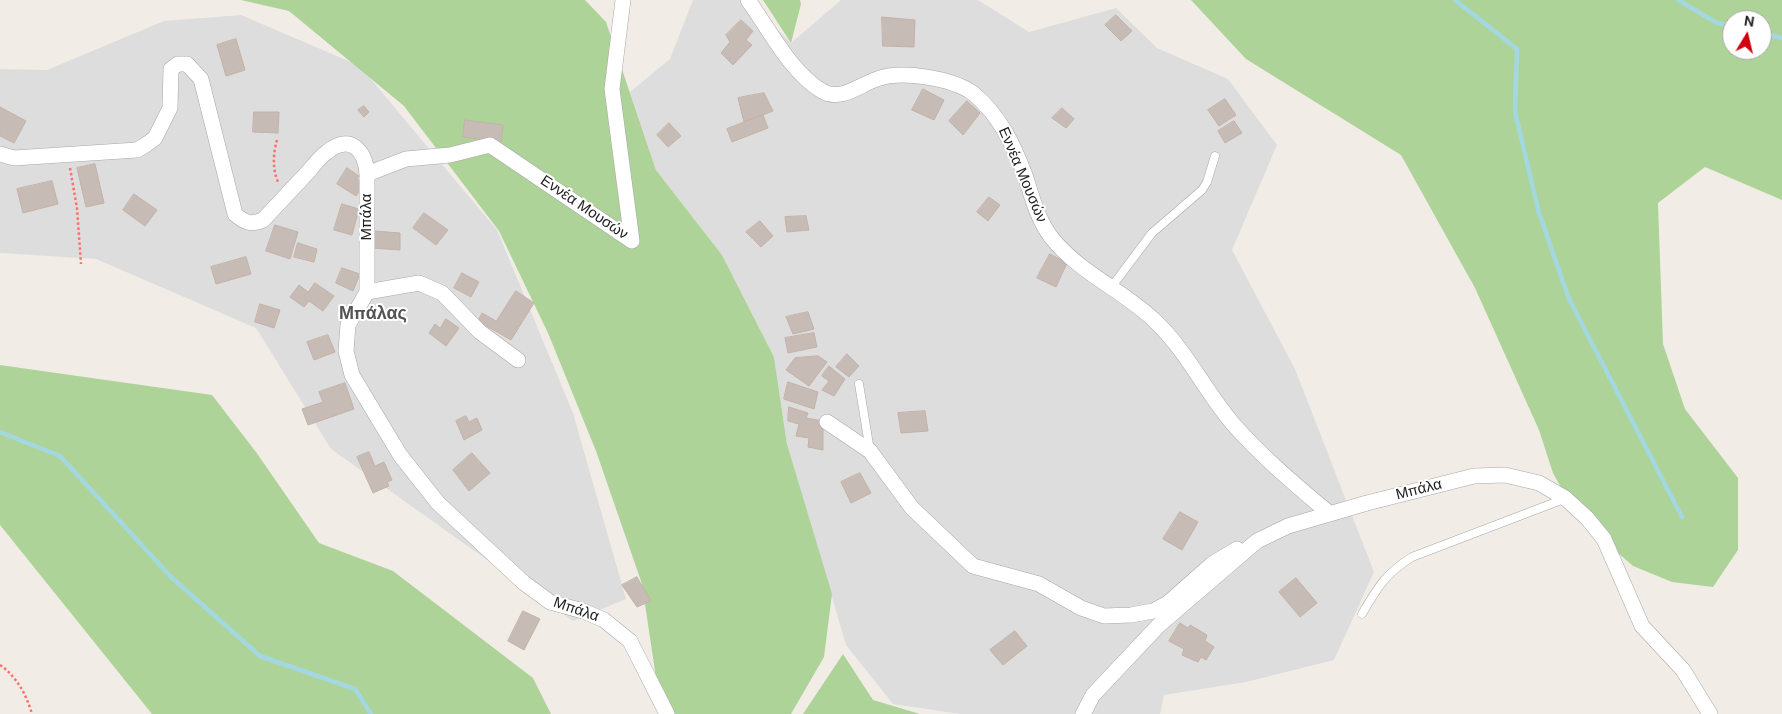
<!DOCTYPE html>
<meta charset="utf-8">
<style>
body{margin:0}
#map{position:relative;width:1782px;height:714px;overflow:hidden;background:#f1ede6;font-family:"DM Sans",sans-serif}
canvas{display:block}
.north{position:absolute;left:1722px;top:10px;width:50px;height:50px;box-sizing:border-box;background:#fff;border:1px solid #a6a6a6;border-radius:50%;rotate:9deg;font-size:14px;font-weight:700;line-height:20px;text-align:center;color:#202020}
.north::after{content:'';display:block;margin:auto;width:18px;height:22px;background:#d0000f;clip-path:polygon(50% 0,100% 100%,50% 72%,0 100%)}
</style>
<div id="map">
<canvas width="1782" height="714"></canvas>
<div class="north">N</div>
</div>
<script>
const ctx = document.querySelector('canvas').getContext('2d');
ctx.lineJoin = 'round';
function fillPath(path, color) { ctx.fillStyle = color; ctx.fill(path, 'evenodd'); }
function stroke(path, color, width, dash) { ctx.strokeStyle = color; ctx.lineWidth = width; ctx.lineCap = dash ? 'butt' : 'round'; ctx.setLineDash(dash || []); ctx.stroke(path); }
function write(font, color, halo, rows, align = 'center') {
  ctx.font = font + ' "DM Sans",sans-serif'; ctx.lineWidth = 4; ctx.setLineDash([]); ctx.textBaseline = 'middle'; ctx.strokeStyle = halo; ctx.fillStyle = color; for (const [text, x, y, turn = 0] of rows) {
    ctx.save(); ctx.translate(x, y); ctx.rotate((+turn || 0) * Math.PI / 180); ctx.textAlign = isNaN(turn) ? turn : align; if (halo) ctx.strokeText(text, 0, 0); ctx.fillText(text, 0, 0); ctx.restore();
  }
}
const residential = new Path2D(`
 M693,0H748L791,43L841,0H978L1029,32L1116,8L1157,48L1228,79L1277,145L1232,250L1295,369L1374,572L1334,660L1246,682L1164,695L1160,714H960L893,704L846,645L787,444L774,357L722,255L656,170L630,92L670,59Z
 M241,15L360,66L497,230L573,413L626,599L573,621L331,449L256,328L96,259L0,253V69L47,70L164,21Z`);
const forest = new Path2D(`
 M241,0H585L606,22L656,170L722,255L774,357L787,444L832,594L824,657L791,714H671L659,698L642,584L596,451L548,333L499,231L404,106L289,11Z
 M763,0H800L801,4L791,43Z
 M1191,0H1782V200L1705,167L1658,203L1663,344L1685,409L1738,478V550L1713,587L1672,582L1633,566L1578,518L1553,473L1539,430L1475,288L1401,155L1246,59ZM1732,20H1762V50H1732Z
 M0,365L212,395L256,452L319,543L393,571L533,678L551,714H152L0,525Z
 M843,654L873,700L920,714H803Z`);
const stream = new Path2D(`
 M1455,0L1517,49L1515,112L1539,213L1569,299L1682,517
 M1678,0L1717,23L1732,26
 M1762,33L1782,38
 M0,432L60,456L171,577L260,656L355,689L371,714`);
const building = new Path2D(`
 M1116,15L1132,31L1121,41L1105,25Z
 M882,17L915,20L914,47L883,46Z
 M741,20L753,31L746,40L752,45L733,65L721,53L730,42L726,35Z
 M236,39L245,70L226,76L217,45Z
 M923,89L944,100L934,120L912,110Z
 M764,93L773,111L744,122L738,98Z
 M1225,99L1236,115L1219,126L1208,110Z
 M967,101L980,113L963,135L949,121Z
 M364,106L369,112L364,117L358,110Z
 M0,107L26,121L14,143L0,136Z
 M1062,108L1074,119L1066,128L1052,118Z
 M254,112H279L278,133L253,132Z
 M763,115L768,128L732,142L727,129Z
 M465,120L503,125L501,142L463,137Z
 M1234,121L1242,133L1225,143L1218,131Z
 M669,123L681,136L668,147L657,135Z
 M95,164L104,203L86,207L77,168Z
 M347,168L359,176L357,179L364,184L356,196L337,184Z
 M52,181L58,204L23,213L17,189Z
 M134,194L157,210L145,226L123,210Z
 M989,197L1000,205L988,221L977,212Z
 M342,204L359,209L352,235L334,230Z
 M424,213L448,230L436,245L413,228Z
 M806,216L809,230L787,232L785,217Z
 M760,221L773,236L761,247L746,232Z
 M275,225L298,232L290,259L266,251Z
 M374,231L400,233V250L372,248Z
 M298,243L317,249L314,262L294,257Z
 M1050,254L1067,263L1056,287L1037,278Z
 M246,257L251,274L216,284L211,267Z
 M342,268L360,274L353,291L336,283Z
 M462,273L479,282L471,297L454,288Z
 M315,283L334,296L323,311L309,301L304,307L290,297L299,285L308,292Z
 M516,291L534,303L511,340L478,321L482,313L496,321Z
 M260,304L280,310L274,328L255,322Z
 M808,312L814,329L793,334L786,317Z
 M446,319L459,328L446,346L429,333L435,324L440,328Z
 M814,333L817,347L788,353L785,338Z
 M328,335L335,352L314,360L307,342Z
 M847,354L859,366L849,377L836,367Z
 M818,356L827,362L809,386L786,370L795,358Z
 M829,366L845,379L834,396L822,390L829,381L822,376Z
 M788,382L818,392L814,409L784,399Z
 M345,383L354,409L308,425L302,409L323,402L319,392Z
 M789,407L808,413L806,418L823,421V450L808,447L809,438L796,436L799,424L788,421Z
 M925,411L928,431L901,433L898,413Z
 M466,416L469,422L477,418L482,430L464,440L456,421Z
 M369,452L375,466L384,462L392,480L387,482L389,486L373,493L357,457Z
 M472,453L490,473L469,491L453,470Z
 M860,473L871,493L851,503L841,482Z
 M1180,512L1198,522L1182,550L1163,539Z
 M637,577L651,601L637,607L622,585Z
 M1296,578L1317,603L1300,617L1279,592Z
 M523,611L540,619L524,650L508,641Z
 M1180,623L1188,628L1190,625L1207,635L1205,641L1214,647L1206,660L1201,657L1198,662L1182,655L1184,649L1169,641Z
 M1015,631L1027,646L1003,665L990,650Z`);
const path = new Path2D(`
 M277,140C273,154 272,170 279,184
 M70,168L77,208L81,264
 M0,665C17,677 26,694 32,714`);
const lane = new Path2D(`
 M1110,289L1152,233L1202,190L1207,182L1215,156
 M859,384L870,451
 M1362,614C1378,587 1385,574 1412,557L1564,499`);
const street = new Path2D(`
 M748,0C769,29 791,73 822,91C841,102 859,85 877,79C902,70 953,78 974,94C1000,116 1013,144 1025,175C1032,197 1037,218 1051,237C1079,273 1123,290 1155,321C1187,351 1206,393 1234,425C1263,458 1297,486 1330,514
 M0,154L14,158L137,150L147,144L155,138L170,108L171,69L178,64H187L201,79L235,214C245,223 251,225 263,220C278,204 293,188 308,172C314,165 320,157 327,152C350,134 365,149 367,174V292L348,325L346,351L352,375L400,455L438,503L524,583L550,602L583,611L604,620L630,641L667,714
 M367,174L406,159L450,155L490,145L632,241L612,89L623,0
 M367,292L419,283L442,293L480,332L518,360
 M827,422L870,451L912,508L973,566L1039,584L1081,608L1104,616L1131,615L1153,611L1168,603L1212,564L1237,549
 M1083,714L1093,695L1158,626L1257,541L1288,526L1367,503L1474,476L1505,475L1539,483L1565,498L1587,518L1604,539L1642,626L1683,670L1710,714`);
const streetNames = [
 ["Εννέα Μουσών",1022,175,67],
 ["Εννέα Μουσών",584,208,34],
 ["Μπάλα",367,217,-90],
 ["Μπάλα",1419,490,-14],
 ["Μπάλα",576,610,19]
];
const quarterNames = [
 ["Μπάλας",373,314]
];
fillPath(residential, '#dedddd');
fillPath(forest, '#aed398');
stroke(stream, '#a4d8e1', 4.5);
fillPath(building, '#c6bcb5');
stroke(building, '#c4b2a7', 1);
stroke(lane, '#a7a7a7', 9);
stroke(street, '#a7a7a7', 16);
stroke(path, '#ff6e69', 2.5, [2.5, 2.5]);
stroke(lane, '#fff', 8);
stroke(street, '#fff', 15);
write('15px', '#202020', '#fff', streetNames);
write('bold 18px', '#535353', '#fff', quarterNames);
</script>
